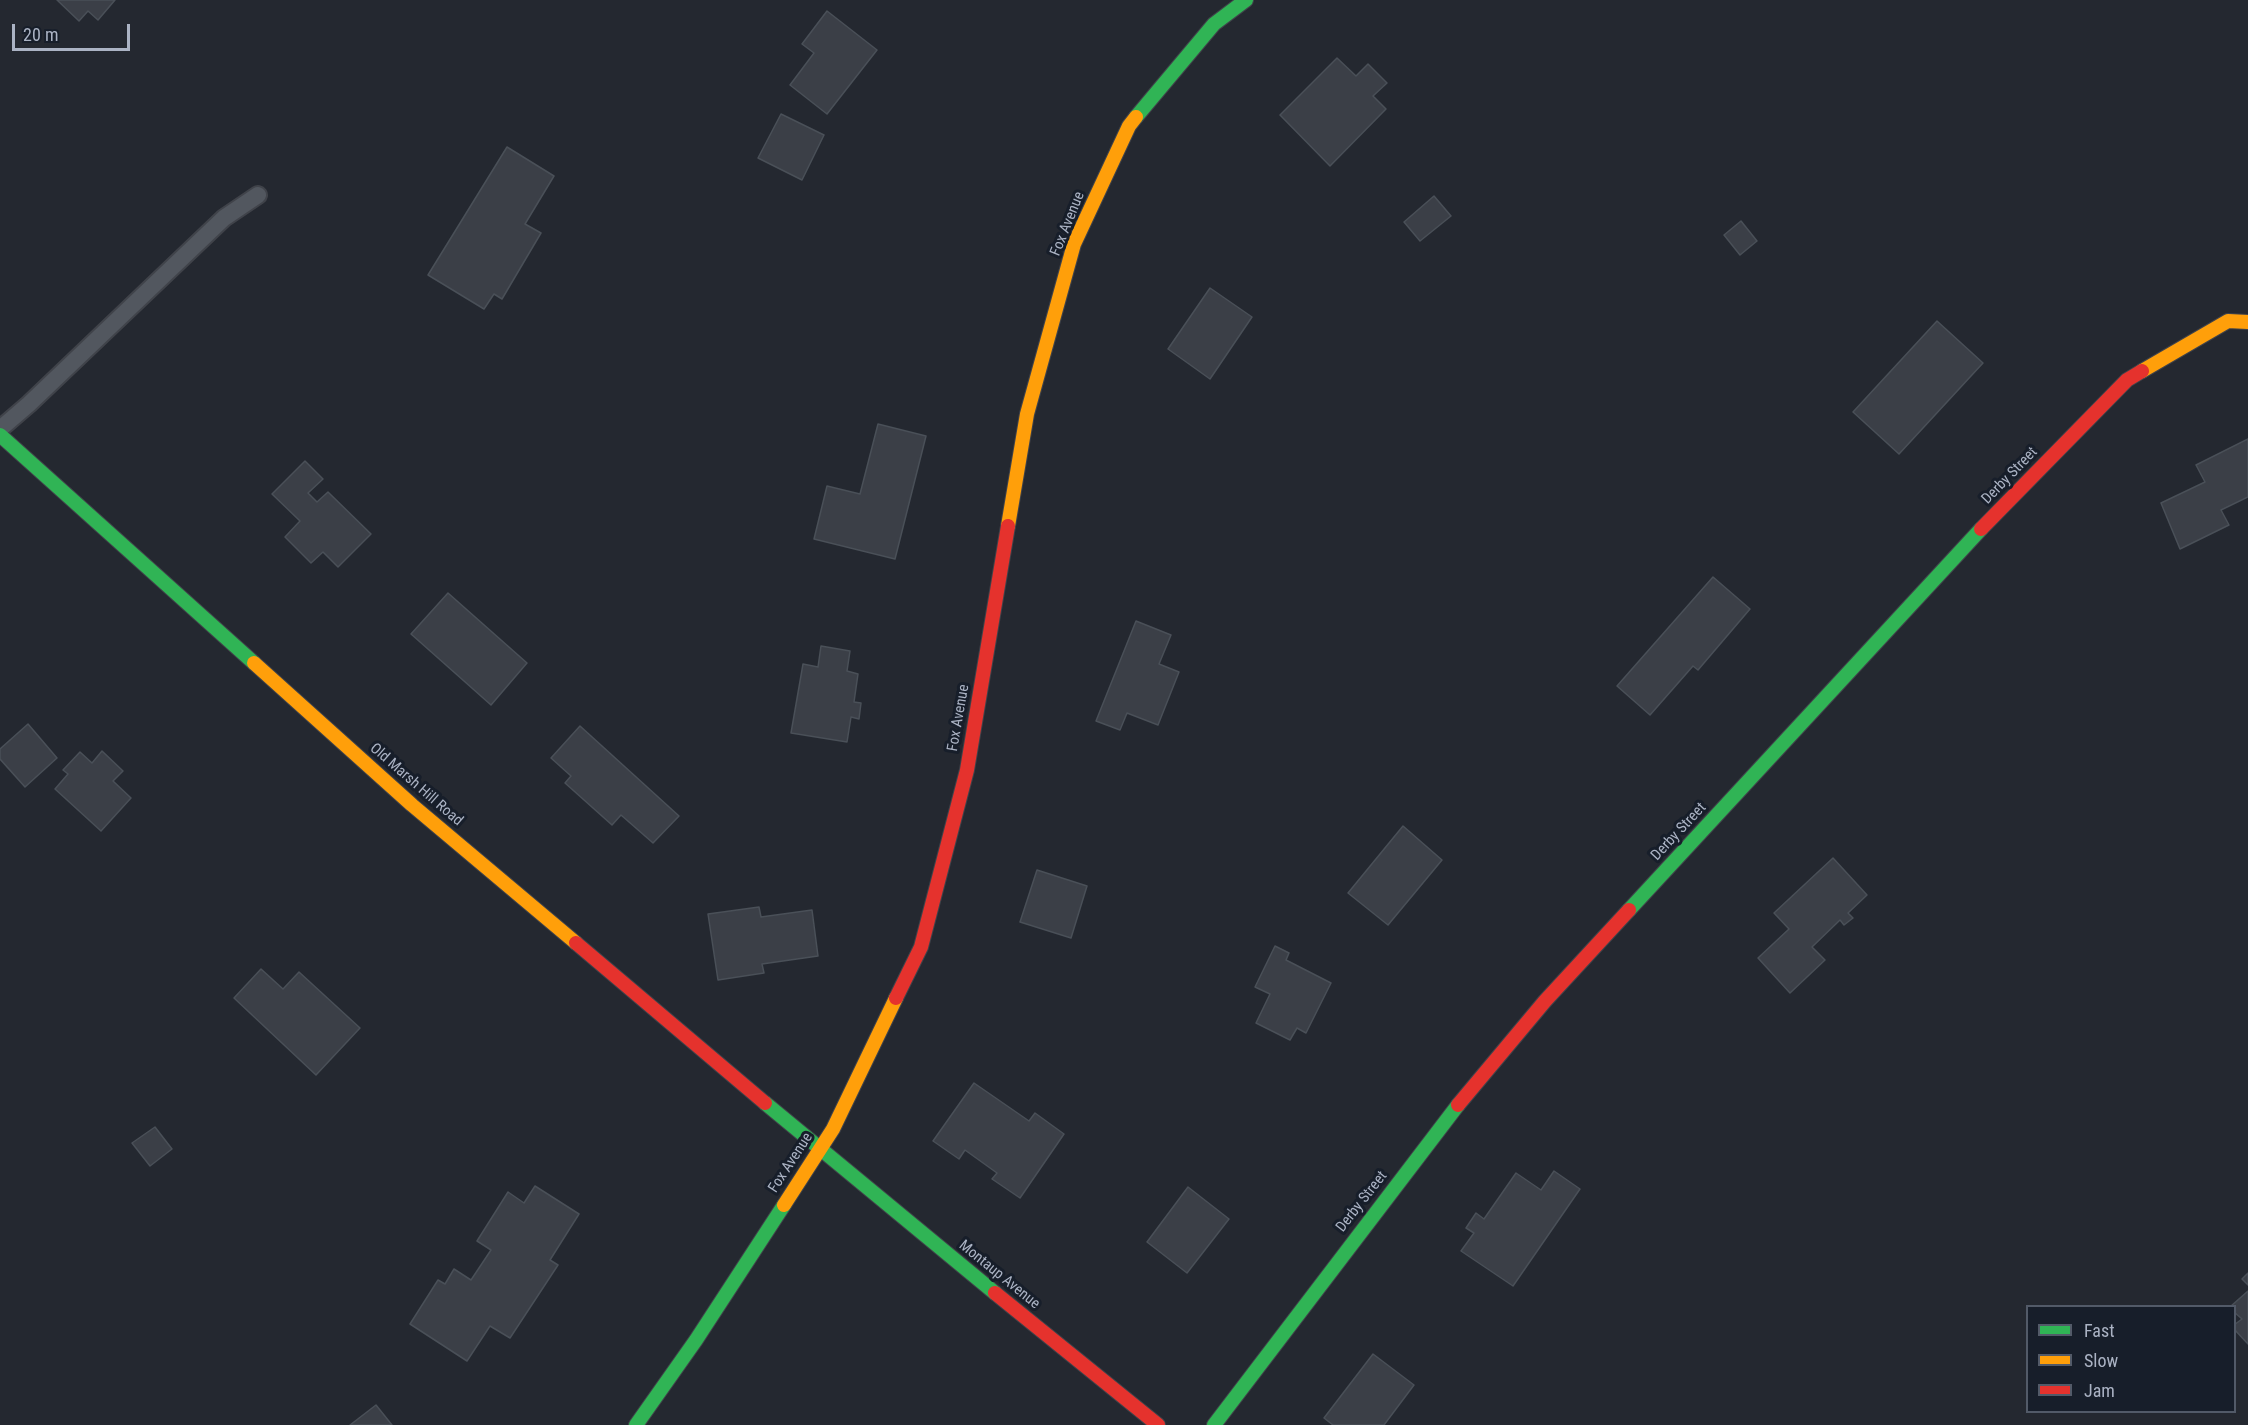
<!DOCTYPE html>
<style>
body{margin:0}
#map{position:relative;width:2248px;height:1425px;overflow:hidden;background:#242830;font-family:"Roboto Condensed",sans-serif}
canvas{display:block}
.legend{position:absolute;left:2026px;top:1305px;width:210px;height:108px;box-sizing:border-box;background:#171e2a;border:2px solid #525a68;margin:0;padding:8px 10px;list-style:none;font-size:18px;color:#abb3c4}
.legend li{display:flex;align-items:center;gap:12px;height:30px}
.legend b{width:30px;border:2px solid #525a68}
.scale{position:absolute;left:12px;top:24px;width:118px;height:27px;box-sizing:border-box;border:3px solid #abb3c4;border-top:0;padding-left:8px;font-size:18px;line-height:21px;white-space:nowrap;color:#abb3c4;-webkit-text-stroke:4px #171e2a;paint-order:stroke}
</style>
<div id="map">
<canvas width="2248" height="1425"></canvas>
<ul class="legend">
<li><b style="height:8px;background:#30b455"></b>Fast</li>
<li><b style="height:8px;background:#ff9f0a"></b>Slow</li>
<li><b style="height:8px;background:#e5322d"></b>Jam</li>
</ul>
<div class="scale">20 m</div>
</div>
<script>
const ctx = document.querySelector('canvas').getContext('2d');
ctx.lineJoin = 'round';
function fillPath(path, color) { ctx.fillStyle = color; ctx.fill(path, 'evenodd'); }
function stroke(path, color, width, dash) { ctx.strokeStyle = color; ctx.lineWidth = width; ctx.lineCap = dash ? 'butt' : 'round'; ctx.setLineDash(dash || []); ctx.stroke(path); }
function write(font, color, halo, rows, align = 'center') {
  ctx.font = font + ' "Roboto Condensed",sans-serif'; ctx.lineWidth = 6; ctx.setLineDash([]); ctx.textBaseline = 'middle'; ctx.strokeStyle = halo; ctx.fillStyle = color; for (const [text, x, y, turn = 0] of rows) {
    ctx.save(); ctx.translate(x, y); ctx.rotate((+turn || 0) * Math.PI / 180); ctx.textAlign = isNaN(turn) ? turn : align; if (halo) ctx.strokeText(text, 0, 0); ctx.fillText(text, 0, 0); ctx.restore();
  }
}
const building = new Path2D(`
 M57,0H115L98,20L88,11L79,21Z
 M827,11L877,50L827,114L790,85L814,53L802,44Z
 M1337,58L1356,76L1368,64L1387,83L1373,96L1386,109L1330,166L1280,115Z
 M781,114L824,135L802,180L758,158Z
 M507,147L554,176L525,224L541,233L502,299L494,294L484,309L428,275Z
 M1434,196L1451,216L1420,241L1404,222Z
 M1741,221L1757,241L1740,255L1724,235Z
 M1210,288L1252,317L1210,379L1168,349Z
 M1937,321L1983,363L1899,454L1853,412Z
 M878,424L926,436L895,559L814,539L827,486L860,494Z
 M2248,439V497L2221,510L2229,525L2180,549L2161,503L2205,482L2196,465Z
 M305,461L323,479L308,493L317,502L328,492L371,534L338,567L323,552L311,563L285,537L300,521L272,494Z
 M1713,577L1750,609L1698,670L1693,666L1650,715L1617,686Z
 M448,593L527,663L491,705L411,634Z
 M1136,621L1171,635L1159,664L1179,672L1158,725L1127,713L1120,730L1096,721Z
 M821,646L850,651L847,671L858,674L854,702L861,703L859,719L851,717L847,742L791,733L803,664L818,667Z
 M28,724L57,758L25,787L0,759V749Z
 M580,726L679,816L653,843L621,815L612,825L565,783L571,776L551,758Z
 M102,751L123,771L113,781L131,798L101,831L55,789L68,774L63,770L80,752L92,763Z
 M1403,826L1442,860L1388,925L1348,893Z
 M1833,858L1867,895L1848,913L1853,918L1844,925L1840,920L1812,947L1825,960L1790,993L1758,958L1789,929L1774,913Z
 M1037,870L1087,886L1071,938L1020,922Z
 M759,907L761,917L812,910L818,956L762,964L764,973L718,980L708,914Z
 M1275,946L1289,953L1286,960L1331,983L1306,1033L1297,1028L1290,1040L1256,1023L1270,994L1255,987Z
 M261,969L283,989L299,972L360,1028L316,1075L234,998Z
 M974,1083L1029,1121L1035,1113L1064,1134L1020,1198L992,1179L997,1173L965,1150L959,1159L933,1141Z
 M155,1127L172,1149L150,1166L132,1143Z
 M1554,1171L1580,1189L1513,1286L1461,1251L1474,1233L1466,1228L1476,1213L1484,1219L1516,1173L1541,1190Z
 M535,1186L579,1214L550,1260L558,1265L510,1338L490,1326L467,1361L410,1324L438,1280L445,1284L454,1269L471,1280L491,1250L477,1241L508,1192L524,1203Z
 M1188,1187L1229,1219L1187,1273L1147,1242Z
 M2248,1273V1285L2242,1279Z
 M2248,1291V1344L2234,1329V1325L2242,1319L2234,1312V1306H2231Z
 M1373,1354L1414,1385L1384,1425H1333L1324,1418Z
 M376,1405L392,1425H350Z`);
const lane = new Path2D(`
 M0,429L29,404L224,218L258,195`);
const fast = new Path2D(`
 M1136,117L1214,24L1246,0
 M0,435L254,663
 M1629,910L1981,529
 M765,1103L995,1293
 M636,1425L696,1340L784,1205
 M1214,1425L1458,1105`);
const slow = new Path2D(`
 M2142,371L2228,321L2248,322
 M1008,526L1027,414L1074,244L1129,126L1136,117
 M254,663L412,805L576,943
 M784,1205L833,1129L896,998`);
const jam = new Path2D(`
 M1981,529L2127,380L2142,371
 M576,943L765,1103
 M896,998L921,947L967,770L1008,526
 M1458,1105L1545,1001L1629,910
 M995,1293L1158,1425`);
const streetNames = [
 ["Fox Avenue",1068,224,-68],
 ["Derby Street",2010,476,-46],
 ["Fox Avenue",959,718,-80],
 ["Old Marsh Hill Road",416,785,41],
 ["Derby Street",1679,832,-47],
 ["Fox Avenue",791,1163,-57],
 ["Derby Street",1362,1202,-52],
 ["Montaup Avenue",999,1275,39]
];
fillPath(building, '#3b3f47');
stroke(building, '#4a5058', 1.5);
stroke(lane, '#40434a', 20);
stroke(fast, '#40434a', 16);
stroke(slow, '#40434a', 16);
stroke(jam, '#40434a', 16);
stroke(lane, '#52575f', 16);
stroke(fast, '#30b455', 14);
stroke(slow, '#ff9f0a', 14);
stroke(jam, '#e5322d', 14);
write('15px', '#abb3c4', '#171e2a', streetNames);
</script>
